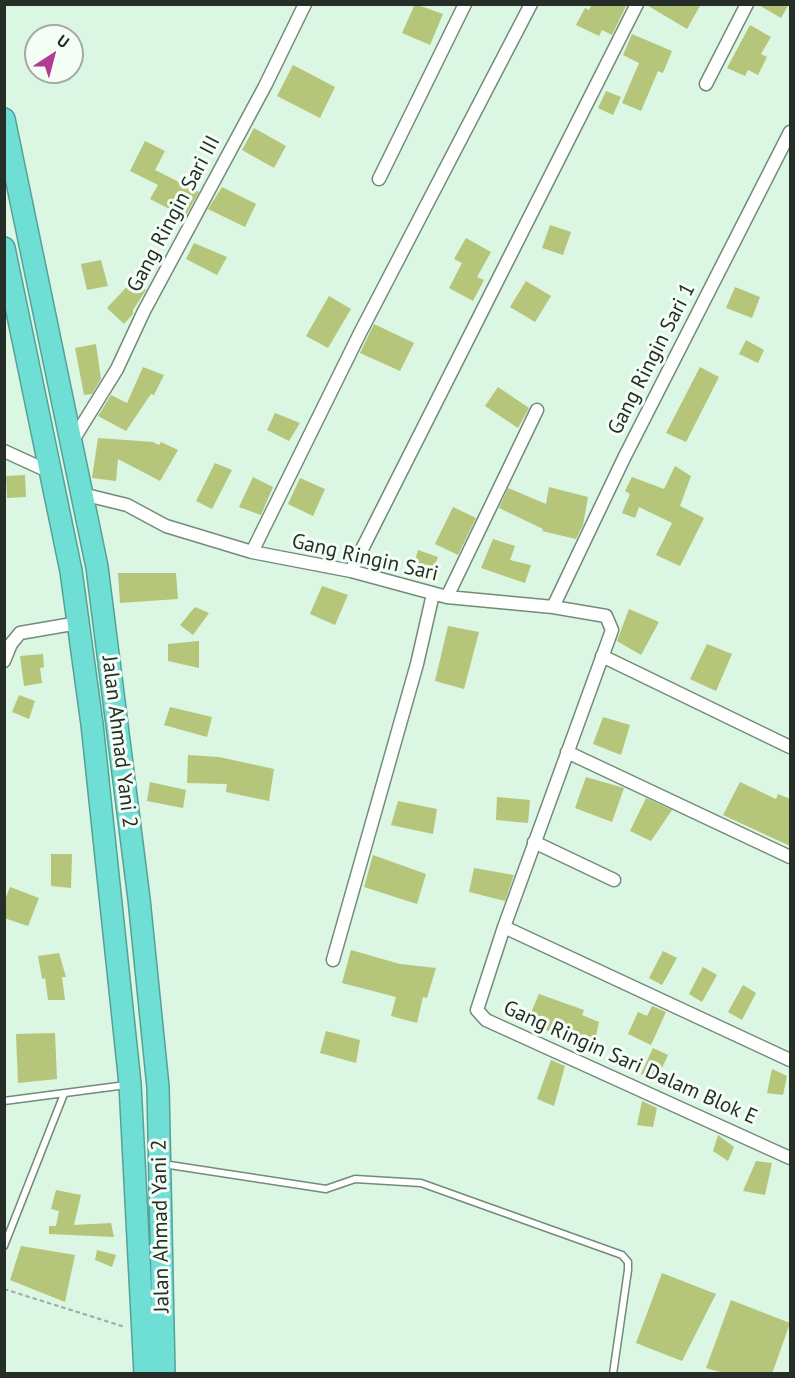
<!DOCTYPE html>
<style>
body{margin:0}
#map{position:relative;width:795px;height:1378px;overflow:hidden;background:#dbf6e2;font-family:"PT Sans",sans-serif}
canvas{display:block}
.frame{position:absolute;inset:0;border:6px solid #252f28;pointer-events:none}
.north{position:absolute;left:24px;top:24px;width:60px;height:60px;box-sizing:border-box;background:#f4fef7;border:2px solid #a1aba4;border-radius:50%;rotate:36deg;font-size:16px;font-weight:700;line-height:24px;text-align:center;color:#252f28}
.north::after{content:'';display:block;margin:auto;width:21px;height:27px;background:#b23c94;clip-path:polygon(50% 0,100% 100%,50% 72%,0 100%)}
</style>
<div id="map">
<canvas width="795" height="1378"></canvas>
<div class="frame"></div>
<div class="north">U</div>
</div>
<script>
const ctx = document.querySelector('canvas').getContext('2d');
ctx.lineJoin = 'round';
function fillPath(path, color) { ctx.fillStyle = color; ctx.fill(path, 'evenodd'); }
function stroke(path, color, width, dash) { ctx.strokeStyle = color; ctx.lineWidth = width; ctx.lineCap = dash ? 'butt' : 'round'; ctx.setLineDash(dash || []); ctx.stroke(path); }
function write(font, color, halo, rows, align = 'center') {
  ctx.font = font + ' "PT Sans",sans-serif'; ctx.lineWidth = 6; ctx.setLineDash([]); ctx.textBaseline = 'middle'; ctx.strokeStyle = halo; ctx.fillStyle = color; for (const [text, x, y, turn = 0] of rows) {
    ctx.save(); ctx.translate(x, y); ctx.rotate((+turn || 0) * Math.PI / 180); ctx.textAlign = isNaN(turn) ? turn : align; if (halo) ctx.strokeText(text, 0, 0); ctx.fillText(text, 0, 0); ctx.restore();
  }
}
const building = new Path2D(`
 M415,4L443,14L430,45L402,33Z
 M592,4H627L612,35L602,30L599,36L576,25L585,8L589,10Z
 M645,4H701L687,29Z
 M757,4H789L781,18Z
 M750,25L771,37L761,54L767,57L758,75L748,70L745,76L727,68Z
 M632,34L672,51L663,73L658,71L641,111L622,103L639,63L623,55Z
 M293,65L335,87L320,118L277,96Z
 M606,91L621,97L613,115L598,108Z
 M254,128L286,146L274,168L242,150Z
 M145,141L165,151L155,170L199,192L185,217L150,199L158,185L130,171Z
 M222,187L256,204L245,227L208,209Z
 M550,225L571,232L563,255L542,248Z
 M466,238L491,252L477,277L484,280L473,301L449,288L462,263L454,259Z
 M194,243L227,257L217,275L186,259Z
 M101,260L108,286L87,290L81,264Z
 M134,279L146,290L133,310V314L124,324L107,308Z
 M526,281L551,296L535,322L510,307Z
 M735,287L760,297L752,318L726,308Z
 M329,296L351,309L328,348L306,336Z
 M374,324L414,343L400,371L360,353Z
 M746,340L764,350L758,363L739,354Z
 M96,344L101,379L92,394L84,395L75,348Z
 M143,367L164,375L154,395L151,394L126,431L98,416L111,395L127,403Z
 M700,367L719,377L686,442L666,433Z
 M498,387L529,408L518,428L485,406Z
 M275,413L300,423L289,441L267,430Z
 M98,438L153,442L159,445L161,442L178,450L160,481L118,459L116,481L92,478Z
 M215,463L232,470L212,509L196,501Z
 M675,466L691,476L680,506L704,518L680,566L656,555L672,523L639,507L635,518L622,513L630,494L625,491L632,477L664,489Z
 M25,475L26,497L7,498L6,476Z
 M253,477L273,487L261,515L239,507Z
 M300,478L325,489L313,516L288,504Z
 M549,487L588,497L583,525L576,539L542,531L543,529L499,508L508,488L546,504Z
 M453,507L476,518L458,555L435,544Z
 M493,539L515,546L510,560L531,565L525,583L481,568Z
 M418,550L438,557L429,579L412,571Z
 M118,573H176L178,599L120,603Z
 M322,586L348,595L335,625L310,614Z
 M195,607L209,613L193,635L180,625Z
 M629,609L659,622L641,655L617,641Z
 M448,626L479,632L464,689L435,681Z
 M199,641V668L168,661V644Z
 M707,644L732,654L716,691L690,679Z
 M43,654L44,667L40,668L42,683L24,686L20,656Z
 M19,695L35,701L29,719L12,712Z
 M170,707L212,717L207,737L164,725Z
 M603,717L630,725L621,755L593,744Z
 M188,755L219,757L274,769L269,801L226,792L227,784L187,783Z
 M586,777L624,788L612,822L575,808Z
 M150,782L186,790L183,808L147,801Z
 M740,782L776,799L778,794L790,799V846L723,815Z
 M497,797L530,800L528,823L496,820Z
 M646,798L672,810L651,841L630,831Z
 M398,801L437,809L433,834L391,825Z
 M51,854H72L71,888L51,886Z
 M373,855L426,874L417,904L364,887Z
 M474,868L514,875L505,901L469,892Z
 M10,887L39,898L28,926L4,918V902Z
 M351,950L400,964L436,968L427,998L423,997L417,1023L391,1016L396,997L342,983Z
 M663,951L677,958L662,985L649,978Z
 M59,953L66,977H62L65,1000H48L45,978L42,979L38,956Z
 M703,967L717,975L702,1002L689,994Z
 M743,985L756,993L742,1020L728,1012Z
 M539,994L584,1010L582,1015L599,1022L595,1041L565,1038L527,1022Z
 M652,1006L666,1012L651,1045L628,1034L638,1012L647,1016Z
 M326,1031L360,1040L356,1063L320,1053Z
 M55,1033L57,1079L18,1083L16,1034Z
 M653,1048L668,1055L656,1081L641,1074Z
 M551,1060L565,1066L554,1106L537,1099Z
 M772,1069L787,1076L783,1095L767,1093Z
 M642,1101L657,1108L653,1127L637,1125Z
 M718,1135L734,1147L728,1161L713,1151Z
 M756,1161L772,1163L765,1195L743,1191Z
 M56,1190L81,1195L74,1225L111,1223L114,1237L49,1234V1226H56L59,1211L51,1209Z
 M21,1246L75,1255L65,1302L10,1280Z
 M97,1250L116,1255L112,1267L95,1260Z
 M662,1273L716,1294L682,1361L636,1343Z
 M731,1300L790,1323L772,1374H727L706,1368Z`);
const path = new Path2D(`
 M4,1289L125,1327`);
const lane = new Path2D(`
 M4,1101L126,1085
 M163,1164L326,1189L355,1179L421,1183L622,1255L628,1262V1270L613,1374
 M4,1246L64,1094`);
const street = new Path2D(`
 M706,84L747,4
 M379,179L465,4
 M73,440L117,369L144,311L265,86L305,4
 M4,451L50,472
 M82,494L127,505L166,526L252,552L351,571L447,597L553,607L606,616L612,630L504,927L477,1010L486,1020L790,1158
 M252,552L360,333L531,4
 M351,571L637,4
 M447,597L537,410
 M553,607L624,458L790,132
 M602,656L790,747
 M4,661L11,644L20,633L78,623
 M567,752L790,857
 M534,842L614,880
 M504,927L790,1060
 M333,960L417,664L433,594`);
const highway = new Path2D(`
 M4,119L97,567L139,899L158,1087L164,1374
 M4,248L71,571L92,724L130,1084L145,1374`);
const streetNames = [
 ["Gang Ringin Sari III",174,214,-62],
 ["Gang Ringin Sari 1",652,359,-63],
 ["Gang Ringin Sari",365,558,13],
 ["Jalan Ahmad Yani 2",119,742,83],
 ["Gang Ringin Sari Dalam Blok E",630,1063,24],
 ["Jalan Ahmad Yani 2",161,1226,-91]
];
fillPath(building, '#b5c579');
stroke(lane, '#738b79', 9);
stroke(street, '#738b79', 15);
stroke(highway, '#55a198', 24);
stroke(path, '#9aaf9f', 2, [4.5, 3]);
stroke(lane, '#fff', 6);
stroke(street, '#fff', 12);
stroke(highway, '#6fded5', 21);
write('21px', '#252f28', '#f4fef7', streetNames);
</script>
